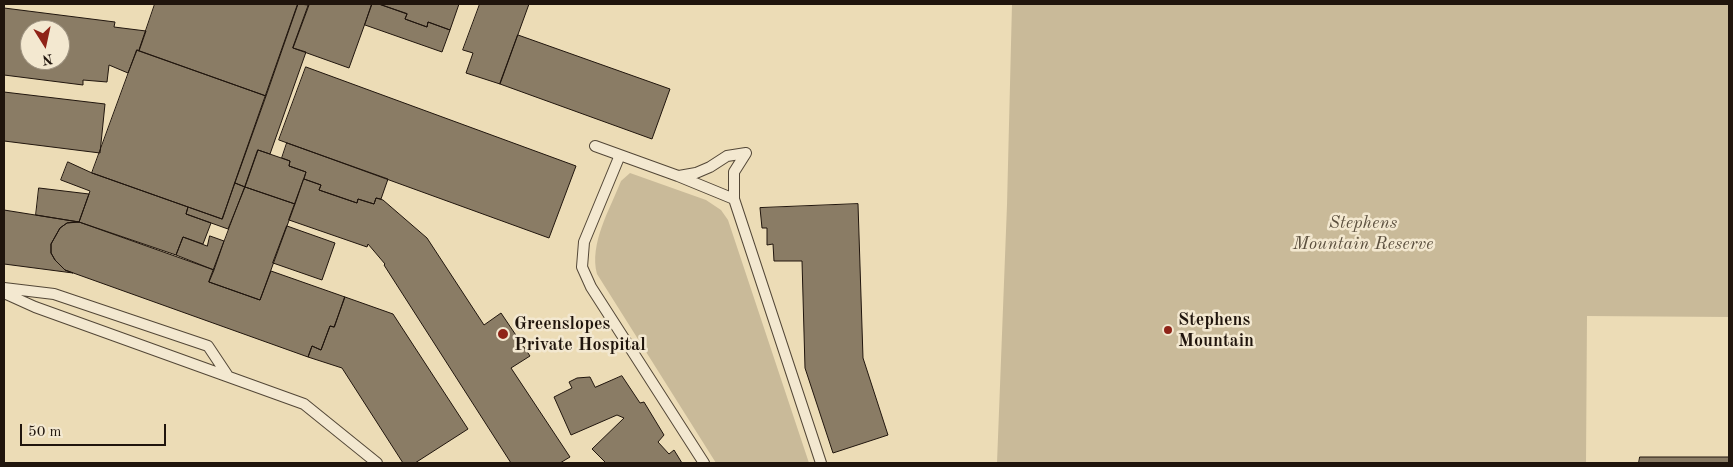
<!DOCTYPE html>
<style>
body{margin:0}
#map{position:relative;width:1733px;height:467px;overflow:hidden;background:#ecdcb6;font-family:"Old Standard TT",serif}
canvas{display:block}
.frame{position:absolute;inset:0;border:5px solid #20150d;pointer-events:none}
.north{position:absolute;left:20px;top:20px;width:50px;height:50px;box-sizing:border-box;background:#f3e8d0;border:1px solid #9f9482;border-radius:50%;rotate:170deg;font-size:14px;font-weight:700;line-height:20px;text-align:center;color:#20150d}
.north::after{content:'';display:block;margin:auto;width:18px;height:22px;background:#8f2418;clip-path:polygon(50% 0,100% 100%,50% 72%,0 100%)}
.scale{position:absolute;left:20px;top:424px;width:146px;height:22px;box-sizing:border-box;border:2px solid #20150d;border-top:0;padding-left:6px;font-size:15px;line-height:18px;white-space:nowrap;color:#20150d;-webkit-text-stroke:4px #f3e8d0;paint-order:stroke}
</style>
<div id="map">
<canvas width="1733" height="467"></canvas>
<div class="frame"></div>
<div class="north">N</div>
<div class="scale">50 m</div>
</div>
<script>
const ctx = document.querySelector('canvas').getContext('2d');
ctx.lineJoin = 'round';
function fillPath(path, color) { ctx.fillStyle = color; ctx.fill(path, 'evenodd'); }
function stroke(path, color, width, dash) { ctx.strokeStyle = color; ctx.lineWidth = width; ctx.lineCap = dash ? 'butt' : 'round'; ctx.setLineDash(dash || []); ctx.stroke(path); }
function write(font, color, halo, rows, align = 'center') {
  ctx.font = font + ' "Old Standard TT",serif'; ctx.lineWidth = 5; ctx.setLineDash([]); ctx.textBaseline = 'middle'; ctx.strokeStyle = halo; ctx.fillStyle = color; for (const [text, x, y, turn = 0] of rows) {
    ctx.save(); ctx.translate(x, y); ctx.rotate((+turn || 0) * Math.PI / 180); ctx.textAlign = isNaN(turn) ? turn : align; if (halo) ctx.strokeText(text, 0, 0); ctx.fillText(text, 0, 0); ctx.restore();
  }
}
const green = new Path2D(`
 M1012,4H1729V317L1587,316L1586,463H997L1007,205Z
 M630,173L706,200L721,210L728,220L809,463H716L597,274C589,244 610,209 621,181Z`);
const building = new Path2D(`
 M155,4H298L266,96L139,51Z
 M298,4L309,5L293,48L306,52L270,154L258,150L245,187L235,183Z
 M309,4H372L349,68L293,48Z
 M372,4H379L407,14L405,19L427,27L428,22L450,30L442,52L365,25Z
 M379,4H459L450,30L428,22L427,27L405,19L407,14Z
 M480,4H529L500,84L466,73L473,53L463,50Z
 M4,8L115,22L114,27L146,31L139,51L137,50L128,73L109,65L107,82L83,80V85L4,75ZM30,30H60V60H30Z
 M518,35L670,89L652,139L500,84Z
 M137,50L266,96L222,219L92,173Z
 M306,67L576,166L549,238L279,140Z
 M4,92L105,104L100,153L4,141Z
 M287,143L388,179L381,199L376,198L374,204L358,199L357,203L319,190L321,185L304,179L306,172L289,166L290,161L282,158Z
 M258,150L290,161L289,166L306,172L295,204L245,187Z
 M68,162L92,173L188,207L186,214L211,223L203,244L183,237L176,255L79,222L90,191L61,180Z
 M304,179L321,185L319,190L357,203L358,199L374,204L376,198L383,200L427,238L484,325L501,313L530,356L511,368L570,457L560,463H511L384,265L385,264L368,244L367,247L289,220Z
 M235,183L245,187L228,229L186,214L188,207L222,219Z
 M245,187L295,204L260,300L209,282Z
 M39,188L89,194L79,222L36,215Z
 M858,204L863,358L888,435L833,453L805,368L802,261H774L773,244L767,245V228H762L760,208Z
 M4,210L79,222L67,223L60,228L51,244V253L55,260L65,270L73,273L4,264Z
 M79,222L214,270L209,282L260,300L271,271L345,297L334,327L330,326L321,350L312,346L308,357L65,270L55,260L51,253V244L60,228L67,223Z
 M287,226L335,243L322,280L273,263Z
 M210,236L224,241L214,270L176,255L183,237L207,246Z
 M345,297L393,314L468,429L415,463H403L342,368L308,357L312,346L321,350L330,326L334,327Z
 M622,376L640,403L644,402L664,435L658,442L669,454L674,450L682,463H606L592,449L624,418L617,415L571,435L554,397L572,388L569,382L577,378L590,377L595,387Z
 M1640,457H1729V463H1639Z`);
const service = new Path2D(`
 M595,146L678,176L734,199
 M746,153L734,172V199L821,463
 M620,155L584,242L582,267L591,287L704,463
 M679,176L696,173L710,167L727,156L746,153
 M4,288L54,294L208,346L228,376
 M4,293L35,307L304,404L377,463`);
const markers = [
 [1168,330,5,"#8f2418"],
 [503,334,6,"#8f2418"]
];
const parkNames = [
 ["Stephens",1363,223],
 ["Mountain Reserve",1363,244]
];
const poiNames = [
 ["Stephens",1178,320],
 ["Mountain",1178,341],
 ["Greenslopes",514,324],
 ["Private Hospital",514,345]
];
fillPath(green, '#c9ba99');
fillPath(building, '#8a7c65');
stroke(building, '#20150d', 1);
stroke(service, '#534737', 12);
stroke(service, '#f3e8d0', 10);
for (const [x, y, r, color] of markers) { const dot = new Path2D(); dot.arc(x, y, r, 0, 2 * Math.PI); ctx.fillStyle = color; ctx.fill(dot); stroke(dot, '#f3e8d0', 2); }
write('italic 18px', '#5b4f3e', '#f3e8d0', parkNames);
write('bold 18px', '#20150d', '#f3e8d0', poiNames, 'left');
</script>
